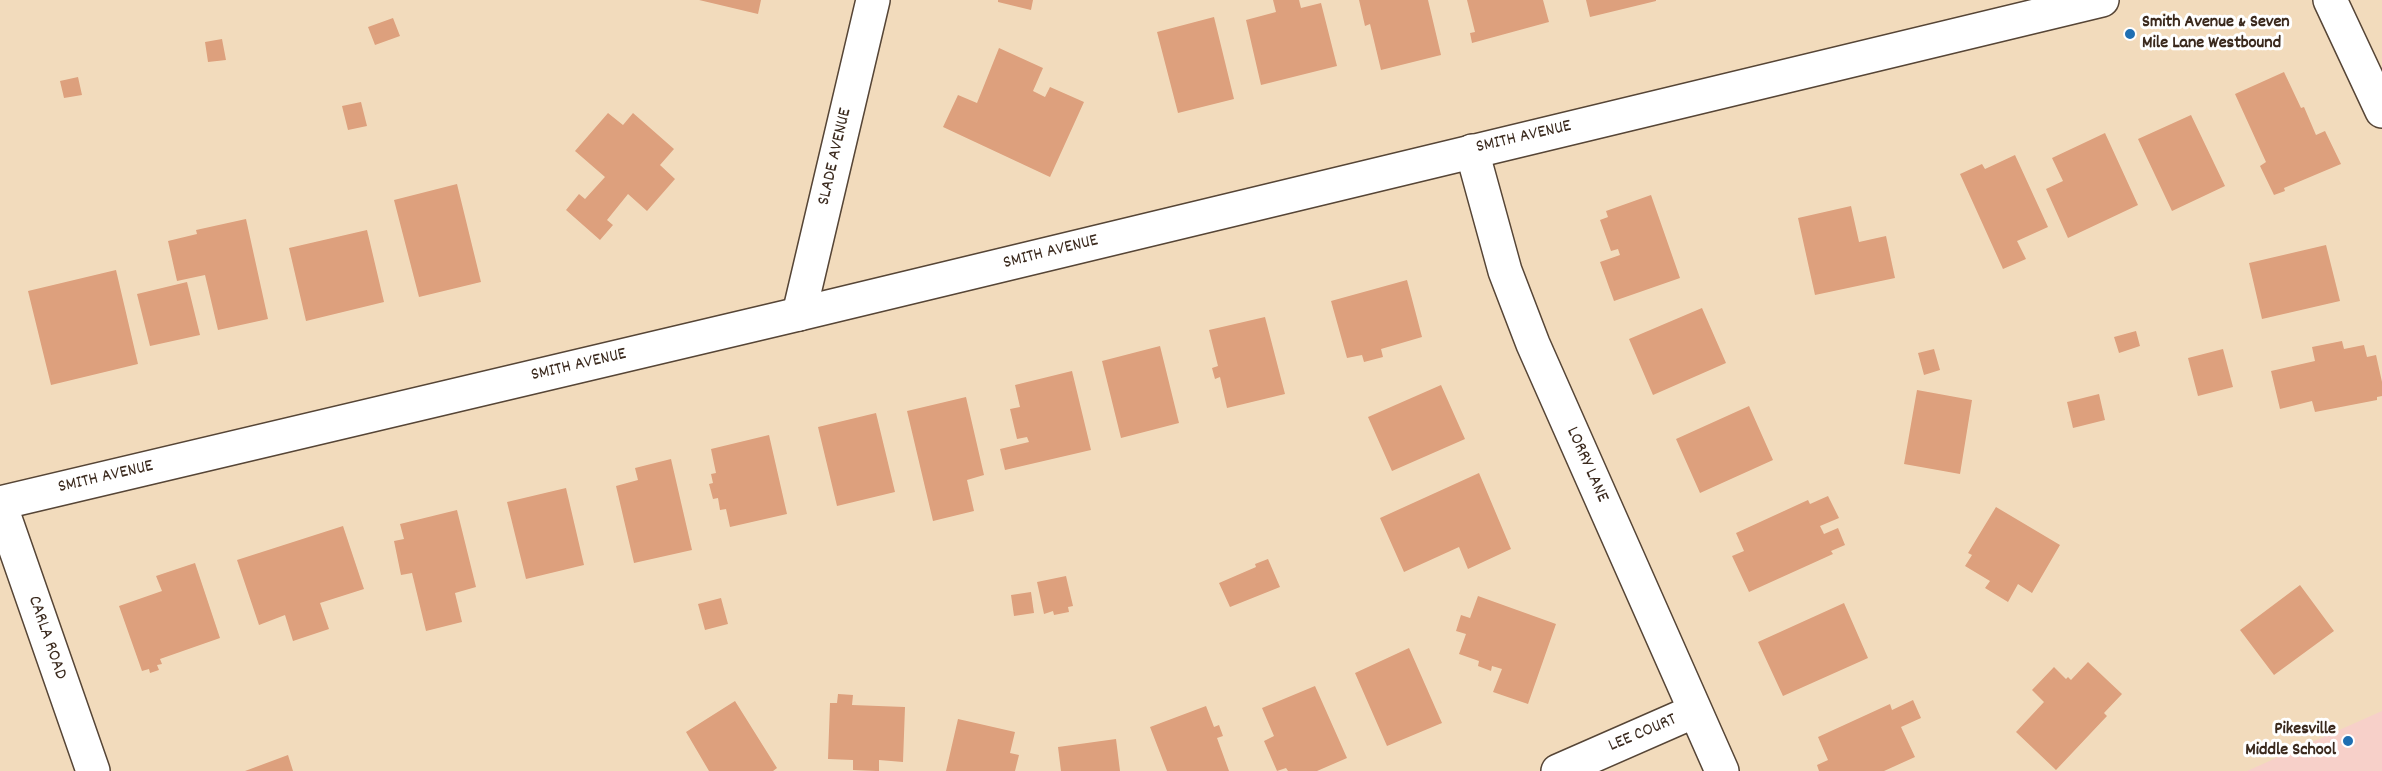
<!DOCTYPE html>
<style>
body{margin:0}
canvas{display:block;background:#f2dbbc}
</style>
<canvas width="2382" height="771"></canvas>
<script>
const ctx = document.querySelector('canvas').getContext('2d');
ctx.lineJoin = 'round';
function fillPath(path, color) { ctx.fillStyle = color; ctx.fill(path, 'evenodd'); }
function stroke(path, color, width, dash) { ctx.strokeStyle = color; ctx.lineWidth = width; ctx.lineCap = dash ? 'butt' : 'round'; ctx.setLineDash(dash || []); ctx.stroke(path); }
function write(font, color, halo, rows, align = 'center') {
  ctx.font = font + ' Dekko,sans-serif'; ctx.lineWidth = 6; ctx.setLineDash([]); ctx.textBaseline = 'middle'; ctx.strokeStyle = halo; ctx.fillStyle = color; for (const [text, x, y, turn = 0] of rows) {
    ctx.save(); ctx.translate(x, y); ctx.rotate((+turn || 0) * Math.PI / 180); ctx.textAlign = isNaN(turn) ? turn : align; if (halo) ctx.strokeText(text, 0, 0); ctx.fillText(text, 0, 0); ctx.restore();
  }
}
const built = new Path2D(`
 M2382,711V771H2247Z`);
const building = new Path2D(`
 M699,0H761L758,14Z
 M998,0H1033L1031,10L998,2Z
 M1273,0H1299L1301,8L1321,3L1337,66L1261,85L1246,20L1276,12Z
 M1359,0H1428L1441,55L1381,70L1370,24L1365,26Z
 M1467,0H1543L1549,22L1472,43L1470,33L1475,32Z
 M1586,0H1656V1L1590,17Z
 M1214,17L1234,99L1178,113L1157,32Z
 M393,18L400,36L375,45L368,27Z
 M222,39L226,60L208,62L205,42Z
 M999,48L1043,68L1033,91L1045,97L1050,87L1084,102L1050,177L943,127L958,95L977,103Z
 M2284,72L2301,108L2304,107L2316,135L2325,131L2341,164L2284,188L2285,191L2274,195L2260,166L2266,162L2235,94Z
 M78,77L82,95L64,98L60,81Z
 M361,102L367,126L348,130L342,106Z
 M608,113L623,125L633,113L674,149L660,165L675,179L647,211L628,194L607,220L613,225L600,240L566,210L579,194L585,199L605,177L575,151Z
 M2191,115L2225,186L2172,211L2138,139Z
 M2105,133L2138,205L2068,238L2046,189L2063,181L2052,158Z
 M2015,155L2048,227L2017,241L2026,259L2003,269L1960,174L1982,164L1985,169Z
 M457,184L481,282L419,297L394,200Z
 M1651,195L1680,278L1614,301L1600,262L1620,255L1618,249L1611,251L1600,220L1608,217L1606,211Z
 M1851,206L1859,242L1886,236L1895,278L1815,295L1798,218Z
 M246,219L268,319L218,330L205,275L177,281L168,241L197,234L196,230Z
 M367,230L384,302L306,321L289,248Z
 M2326,245L2340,301L2262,319L2249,263Z
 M116,270L138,364L51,385L28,291Z
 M1407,280L1422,337L1381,349L1383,357L1364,362L1362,355L1347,358L1331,301Z
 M187,282L200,335L150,346L137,294Z
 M1702,308L1726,363L1653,395L1629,339Z
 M1265,317L1285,394L1227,408L1220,377L1215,379L1212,368L1218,366L1209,330Z
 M2136,331L2140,346L2119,353L2114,337Z
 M2342,341L2344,349L2364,345L2367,357L2376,355L2382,382V396L2377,397V400L2315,412L2312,401L2280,409L2271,371L2315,361L2312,347Z
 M1160,346L1179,423L1121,438L1102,361Z
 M1934,349L1940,370L1924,375L1918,353Z
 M2223,349L2233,387L2198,396L2188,358Z
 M1072,371L1091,450L1005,470L1000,449L1029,442L1027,437L1017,439L1010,409L1020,407L1015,385Z
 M1441,385L1465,439L1392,471L1368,417Z
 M1917,390L1972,400L1960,474L1904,464Z
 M2099,394L2105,420L2073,428L2067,402Z
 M966,397L984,475L967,480L974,511L933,521L907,411Z
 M1749,406L1773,460L1700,493L1676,439Z
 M876,413L895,492L837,506L818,427Z
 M769,435L787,514L730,527L726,509L720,510L718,498L713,499L709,484L713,483L711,474L716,473L711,449Z
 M671,459L692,550L634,563L616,486L638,480L635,468Z
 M1479,473L1511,549L1468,569L1459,547L1404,572L1380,518Z
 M566,488L584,565L526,579L507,502Z
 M1828,496L1839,518L1820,526L1824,534L1838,528L1845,545L1831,551L1833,554L1749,592L1732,556L1744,551L1736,533L1808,500L1810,504Z
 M1996,507L2060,545L2032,593L2018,584L2008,602L1985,588L1990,581L1965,566L1972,555L1968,553Z
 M457,510L476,587L455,593L462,622L426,631L412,573L401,575L394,541L404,539L400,524Z
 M343,526L364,589L320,603L329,629L293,641L285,615L259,625L237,560Z
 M1268,559L1280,587L1230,607L1219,583L1256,567L1255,564Z
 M195,563L220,638L160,659L162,664L157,665L159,670L150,673L149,669L142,671L119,606L162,591L156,576Z
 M1066,576L1073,606L1068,607L1069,612L1054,615L1053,611L1044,614L1037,582Z
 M2300,585L2334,631L2274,675L2240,630Z
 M1031,592L1034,613L1014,616L1011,595Z
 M1478,596L1556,624L1528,704L1493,692L1502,669L1492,666L1491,671L1478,666L1479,661L1459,654L1466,634L1456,631L1461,615L1470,618Z
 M721,598L728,624L705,630L698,604Z
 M1844,603L1868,658L1783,696L1758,642Z
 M1409,648L1442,723L1387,746L1355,673Z
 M2088,662L2122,694L2104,713L2107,716L2056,770L2016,732L2044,702L2032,690L2054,667L2066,679L2068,677L2071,680Z
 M1315,686L1347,758L1317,771H1288L1286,768L1277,771L1264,741L1274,736L1262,708Z
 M838,694L853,695L852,705L905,707L903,762L879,760V771H876L853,770V760L828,759L830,703H837Z
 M1913,700L1921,718L1901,727L1915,757L1884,771H1819L1817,765L1828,760L1818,737L1890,704L1892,710Z
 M735,701L777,768L773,771H709L686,732Z
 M1206,706L1214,727L1219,725L1223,736L1217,738L1229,771H1167L1150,727Z
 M958,719L1015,732L1010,753L1019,755L1015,771H946Z
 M1116,739L1120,771H1061L1058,747Z
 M288,755L293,771H245Z`);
const minor = new Path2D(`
 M2330,0L2382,111
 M1472,151L1505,271L1533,344L1722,771
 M799,314L873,0
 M0,504L93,771
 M1558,771L1695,711`);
const major = new Path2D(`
 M0,503L799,314L2102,0`);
const markers = [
 [2130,34,6,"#1f6fb2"],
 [2348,741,6,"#1f6fb2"]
];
const poiNames = [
 ["Smith Avenue & Seven",2142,24],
 ["Mile Lane Westbound",2142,45],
 ["Pikesville",2336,731,"right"],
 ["Middle School",2336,752,"right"]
];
const streetNames = [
 ["SMITH AVENUE",1524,138,-13],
 ["SLADE AVENUE",836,157,-77],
 ["SMITH AVENUE",1051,253,-14],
 ["SMITH AVENUE",579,366,-13],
 ["LORRY LANE",1586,465,66],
 ["SMITH AVENUE",106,478,-13],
 ["CARLA ROAD",46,638,71],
 ["LEE COURT",1643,734,-23]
];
fillPath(built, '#f7d0c9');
fillPath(building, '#dda07d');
stroke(minor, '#564536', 36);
stroke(major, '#564536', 36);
stroke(minor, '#fff', 33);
stroke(major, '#fff', 33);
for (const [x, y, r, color] of markers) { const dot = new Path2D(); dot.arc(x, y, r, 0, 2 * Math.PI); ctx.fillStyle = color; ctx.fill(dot); stroke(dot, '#fff', 2); }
write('bold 18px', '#3b2a1e', '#fff', poiNames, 'left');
write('18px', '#3b2a1e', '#fff', streetNames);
</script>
